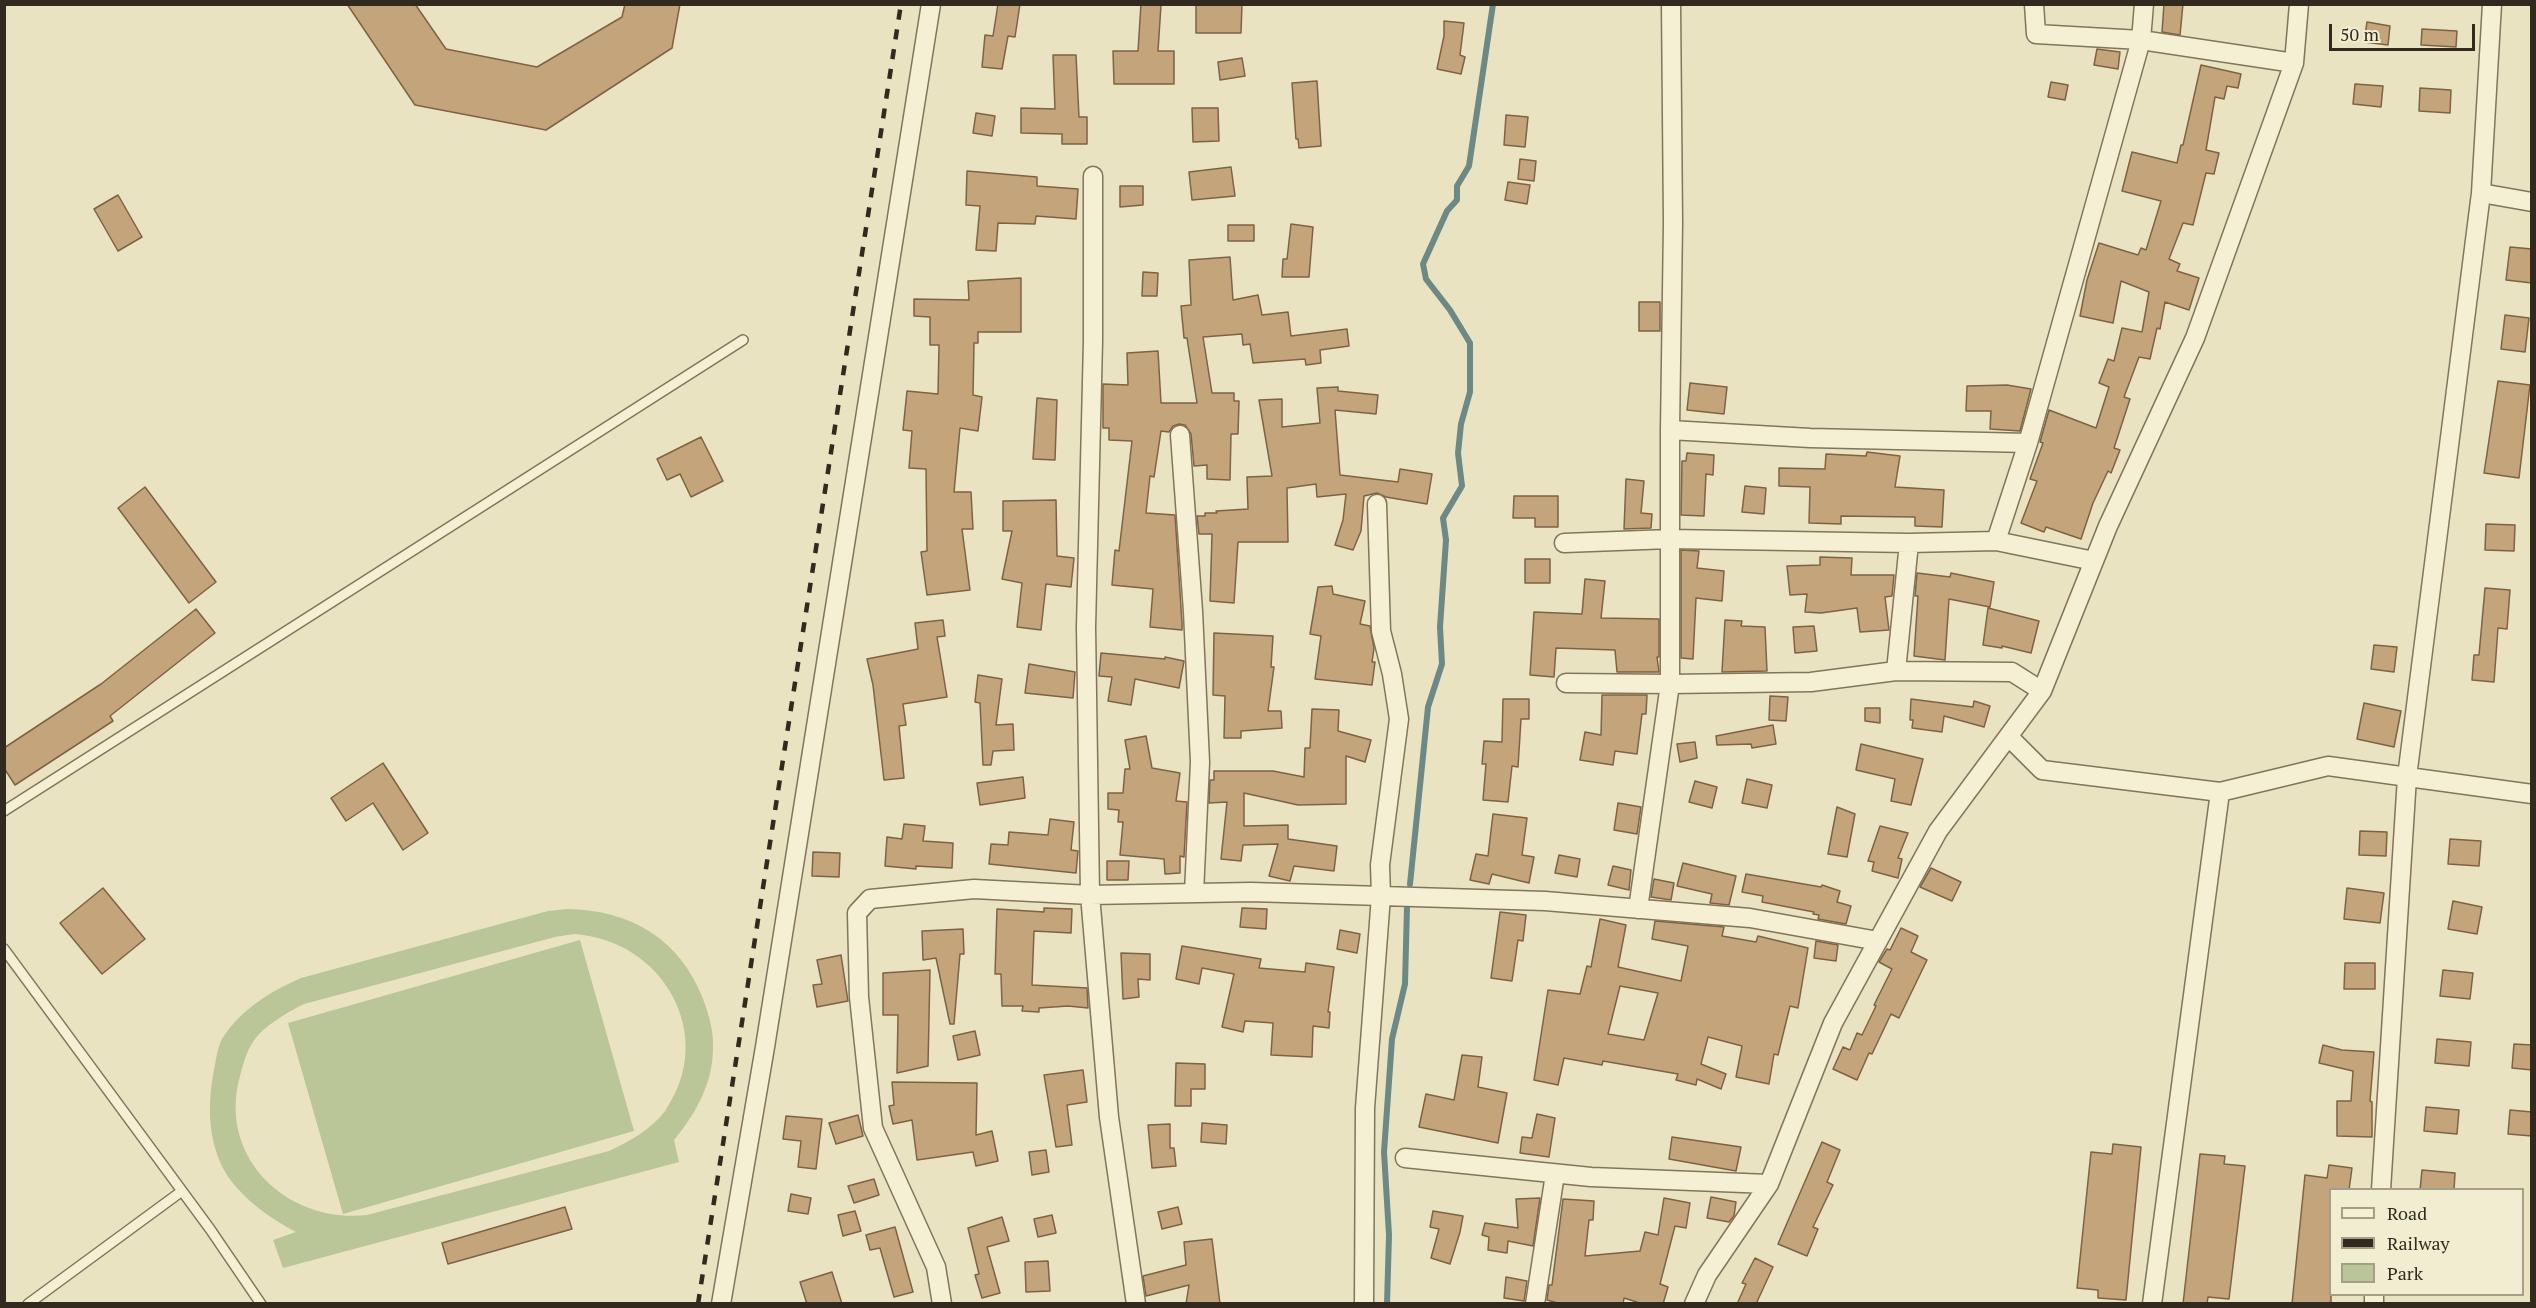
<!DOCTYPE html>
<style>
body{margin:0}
#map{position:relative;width:2536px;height:1308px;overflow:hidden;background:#e9e3c2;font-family:"PT Serif",serif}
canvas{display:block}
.frame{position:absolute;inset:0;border:6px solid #322a1e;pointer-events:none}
.legend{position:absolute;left:2329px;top:1188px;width:195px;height:108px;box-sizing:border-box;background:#f1edd0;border:2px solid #a59f89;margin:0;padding:8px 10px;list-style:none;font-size:18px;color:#322a1e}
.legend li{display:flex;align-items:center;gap:12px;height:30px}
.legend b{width:30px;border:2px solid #a59f89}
.scale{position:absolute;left:2329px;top:24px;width:146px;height:27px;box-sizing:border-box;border:3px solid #322a1e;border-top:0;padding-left:8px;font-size:18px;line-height:21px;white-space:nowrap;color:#322a1e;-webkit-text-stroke:4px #f1edd0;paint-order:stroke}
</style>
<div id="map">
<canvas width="2536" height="1308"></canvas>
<div class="frame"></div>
<ul class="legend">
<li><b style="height:8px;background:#f5f0d4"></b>Road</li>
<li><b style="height:8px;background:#322a1e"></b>Railway</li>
<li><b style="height:16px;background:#bac697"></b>Park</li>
</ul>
<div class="scale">50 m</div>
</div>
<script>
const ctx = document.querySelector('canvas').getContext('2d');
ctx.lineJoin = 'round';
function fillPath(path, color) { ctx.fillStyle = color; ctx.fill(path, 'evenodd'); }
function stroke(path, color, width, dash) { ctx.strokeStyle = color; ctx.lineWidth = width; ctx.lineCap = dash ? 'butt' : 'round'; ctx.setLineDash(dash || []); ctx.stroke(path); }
const green = new Path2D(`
 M567,909C631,910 680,939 703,999C709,1015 714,1032 713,1049C713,1083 695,1115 674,1140L679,1162L283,1268L273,1240L296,1232C275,1221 253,1206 237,1188C208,1156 206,1110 214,1070C216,1061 217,1048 222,1039C240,1010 271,991 301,978L548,911ZM574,934C663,940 718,1035 665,1111C652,1129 628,1142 609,1151L367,1215C288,1224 217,1158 240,1076C243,1065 246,1052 253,1042C262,1027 288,1012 304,1004L555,937Z
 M580,940L634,1131L343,1214L288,1023Z`);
const stream = new Path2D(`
 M1410,884L1428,707L1442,664L1440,627L1446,540L1443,518L1462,486L1458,453L1461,424L1470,392V343L1450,310L1426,279L1423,264L1447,211L1457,200V186L1469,166L1493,4
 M1387,1304L1389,1235L1384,1152L1392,1039L1405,984L1407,907`);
const building = new Path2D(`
 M347,4H415L446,49L537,67L622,17L625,4H680L672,48L546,130L415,105Z
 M998,4H1020L1015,37L1008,36L1002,69L982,67L985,35L993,36Z
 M1141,4L1161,5L1158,51H1174V84H1114L1113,51H1138Z
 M1196,4H1242L1241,33H1196Z
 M2164,4H2183L2180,35L2162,32Z
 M1444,21L1464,23L1460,55L1465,57L1461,74L1437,69L1444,36Z
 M2367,22L2390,26L2388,45L2364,42Z
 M2422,29L2457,31L2456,47L2421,45Z
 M2097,49L2120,52L2118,69L2094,65Z
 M1053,55H1076L1079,117H1087V144H1062V134L1021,133V108L1055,109Z
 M1242,58L1245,76L1220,80L1218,62Z
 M2201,65L2241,74L2238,88L2227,86L2224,99L2215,97L2206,150L2219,153L2214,174L2206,173L2193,225L2183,223L2169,259L2180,264L2177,271L2199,278L2189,310L2165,302L2160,329L2157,328L2150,359L2139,357L2124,397L2130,399L2114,448L2120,450L2111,473L2108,471L2093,503L2081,539L2046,527L2044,532L2021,523L2037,481L2030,479L2043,443L2040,442L2049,410L2096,428L2109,387L2099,383L2108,359L2114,361L2122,328L2142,332L2149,292L2121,281L2113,323L2080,316L2087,280L2099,243L2138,255L2141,248L2146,250L2161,201L2122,191L2132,152L2177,163L2181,145H2183Z
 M1317,81L1321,146L1299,148L1298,139H1296L1292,83Z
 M2051,82L2068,85L2065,100L2048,97Z
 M2355,84L2383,86L2381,107L2353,104Z
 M2420,88L2451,90L2450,113L2419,111Z
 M1192,108H1218L1219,141L1193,142Z
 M976,113L995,116L992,136L973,133Z
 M1506,115L1528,117L1525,147L1504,145Z
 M1520,159L1536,161L1534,181L1518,179Z
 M1231,167L1235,196L1192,200L1189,172Z
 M967,171L1037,177V186L1078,189L1076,219L1036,216L1035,224L998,223L996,251L976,250L980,206L966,205Z
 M1508,182L1530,185L1527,204L1505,200Z
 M1120,186H1143V205L1120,207Z
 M118,195L142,237L118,251L94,209Z
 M1291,224L1313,227L1309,277H1282L1283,259H1287Z
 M1228,225H1254V241H1228Z
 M2510,247L2532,249V283L2506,280Z
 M1230,257L1233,300L1258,295L1262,315L1288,312L1291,336L1347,329L1349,346L1320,350L1321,363L1306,365L1305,359L1253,363L1250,344L1243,345L1242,334L1203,337L1212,393H1234V401H1239L1238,434H1231L1230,480L1207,479V465L1194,466L1191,434L1185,425L1179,424L1173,426L1169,432L1161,431L1154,477L1150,476L1146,513L1175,515L1182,623V630L1150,627L1153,589L1112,585L1115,550L1119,551L1132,441L1109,440V428H1103V384L1128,385L1127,353L1158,351L1161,403H1197L1187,338H1184L1181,306L1191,305L1189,260Z
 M1143,272L1158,273L1157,296H1142Z
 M1021,278V332H978V343H974L973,395L982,397L978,431L960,428L954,492H971L973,529H962L970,590L927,595L921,552L927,551L926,469L909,468L912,431L903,430L907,391L938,394L939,345H930V317L914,316V299L969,300L968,281Z
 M1639,302H1660V331H1639Z
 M2505,315L2529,318L2525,352L2501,349Z
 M2498,381L2530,385L2519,478L2484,473Z
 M1690,383L1727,387L1724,414L1687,410Z
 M2007,385L2031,389L2020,431L1990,429L1991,411H1966L1967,386Z
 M1338,387V391L1378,395L1376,414L1335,410L1340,475L1398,482L1400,469L1432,474L1427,504L1386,497L1377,493L1364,496L1361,531L1353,550L1335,545L1343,520L1346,494L1317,497L1316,484L1287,488L1288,542H1238L1234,603L1210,601L1212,534H1199L1197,516H1205V513H1217L1216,511L1248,509L1247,477L1272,476L1259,400L1282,399V427L1320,423L1317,388Z
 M1037,398L1057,400L1055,460L1033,459Z
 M701,437L723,481L691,497L680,474L667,480L657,459Z
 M1867,452L1900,456L1895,487L1944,490L1942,527L1915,526V517L1841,516V524L1809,523L1810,487L1779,486V468L1825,469L1826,454L1866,456Z
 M1687,453L1714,455L1713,475L1706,474L1704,516L1681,515L1682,461H1686Z
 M1626,479L1644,481L1641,513L1652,514L1651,528L1624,529Z
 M1745,486L1766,488L1764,514L1742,512Z
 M145,487L216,582L189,603L118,508Z
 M1514,496H1558V527H1535V518H1513Z
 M1056,500L1057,556L1074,558L1071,587L1046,584L1041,630L1017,627L1022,583L1002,579L1012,531H1003V501Z
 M2486,524L2515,525L2514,551L2485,550Z
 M1681,550L1699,551L1697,568L1724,571L1722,601L1696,598L1693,659L1681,658Z
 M1820,557L1852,558L1851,575H1894L1892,596L1885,597L1889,630L1860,632L1857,608L1821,613L1805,612L1807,594L1790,595L1787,566L1820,565Z
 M1525,559H1550V583H1525Z
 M1917,573L1950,577L1951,573L1994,582L1990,607L1949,599L1945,660L1914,656L1918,596H1915Z
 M1585,579L1605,581L1601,618L1659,619V657H1657L1659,672H1617L1615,650L1556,648L1554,677L1530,675L1534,612L1582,614Z
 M1332,586L1333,594L1365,601L1360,624L1370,626L1374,648L1372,662H1375L1372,685L1315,679L1321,636L1310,634L1318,587Z
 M2485,588L2510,590L2507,629L2498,628L2494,682L2472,680L2474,655H2479Z
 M1988,608L2039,621L2031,653L2002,646V648L1983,645Z
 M196,609L215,633L110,716L113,721L15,785L4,768V748L101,684Z
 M943,620L945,636L937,637L947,697L903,704L906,725L899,726L904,778L884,780L873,685L867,659L918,649L915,623Z
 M1725,620L1742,621L1741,626L1765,627L1767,671L1722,672Z
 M1814,626L1817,651L1795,653L1793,627Z
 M1214,633L1273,636L1271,667H1274L1268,711H1281L1282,728L1241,731V738H1224L1225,696L1213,695Z
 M2374,645L2397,647L2394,672L2371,669Z
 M1101,653L1165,659V657L1184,661L1179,688L1135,679L1131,705L1108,701L1112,677L1099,676Z
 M1029,664L1075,672L1073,698L1025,693Z
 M978,675L1002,679L996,725L1013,724L1014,750L993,751L991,765H983L980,703L975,702Z
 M1602,695H1647L1646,714H1642L1637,754L1615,751L1613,765L1580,760L1585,732L1601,735Z
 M1770,696L1788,697L1786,721L1769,720Z
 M1503,699H1529V719H1521L1518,767L1512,766L1508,802L1483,800L1486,764H1482L1484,741L1502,742Z
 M1911,699L1973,707L1974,701L1990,706L1984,727L1944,716L1942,732L1912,728L1913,720H1910Z
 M2364,703L2401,711L2394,747L2357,739Z
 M1865,708H1880V723L1865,721Z
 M1312,709L1339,710L1338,731L1371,740L1365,762L1346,756V804L1298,805L1244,793V826L1288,825V839L1337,846L1334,871L1294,866L1290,881L1269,876L1278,844L1243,845L1241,861L1221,859L1227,802L1209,803L1210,780H1214V771H1273L1304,777L1305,748H1310Z
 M1773,725L1776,744L1752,748L1751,744L1717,745L1716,736Z
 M1146,736L1152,768L1180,773L1176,801L1187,802L1184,857L1180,856V873L1165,874L1164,859L1120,855L1123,822H1118L1119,810L1108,809V793H1123L1125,769H1130L1125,740Z
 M1695,742L1697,758L1680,762L1677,744Z
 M1861,744L1923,759L1911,805L1891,801L1895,779L1856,770Z
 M383,763L428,833L403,850L373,803L346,821L331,798Z
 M1023,777L1025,798L980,805L977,783Z
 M1747,779L1772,785L1767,808L1742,803Z
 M1695,781L1717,787L1712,808L1689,802Z
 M1618,803L1641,807L1637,834L1614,830Z
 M1837,807L1855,814L1847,857L1828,854Z
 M1493,814L1527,818L1522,855L1534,857L1529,883L1492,874L1489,884L1470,880L1476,854L1488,856Z
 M1050,819L1074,822L1071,850L1078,851L1076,873L989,864L991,844L1008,845L1009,832L1048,835Z
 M904,824L925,826L923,841L953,843L952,868L916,866V869L885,866L887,837L902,839Z
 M1880,826L1908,833L1898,858L1902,859L1898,878L1872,871L1874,862L1868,861Z
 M2360,831L2387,832L2386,856L2359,855Z
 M2450,839L2481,841L2479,866L2448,864Z
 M813,852L840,853L839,877L812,876Z
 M1559,855L1580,859L1577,877L1555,873Z
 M1107,861H1129L1128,880H1107Z
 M1683,863L1736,876L1729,905L1710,903L1712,894L1677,886Z
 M1613,866L1631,870L1629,890L1608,885Z
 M1931,868L1961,882L1952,901L1920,887Z
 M1746,874L1821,887L1822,885L1840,891L1837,902L1851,906L1846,924L1818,919L1819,915L1813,914L1814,912L1762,902L1763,896L1742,892Z
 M1654,879L1674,883L1671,900L1651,897Z
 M103,888L145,939L102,974L60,923Z
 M2347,888L2384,893L2380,923L2344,919Z
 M2453,901L2482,907L2477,934L2448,929Z
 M1044,908L1072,909L1071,933L1034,931L1032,985L1087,988L1088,1008L1068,1006L1039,1008V1012L1022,1011L1023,1006H1002L1001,974H995L997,909L1044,912Z
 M1242,908L1267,909L1266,929L1240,927Z
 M1500,912L1526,915L1523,941L1518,940L1512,981L1491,978Z
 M1600,919L1626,925L1618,967L1681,981L1688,946L1652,939L1655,921L1724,927L1722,936L1756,942L1758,936L1808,948L1798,1008L1790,1006L1778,1055L1774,1054L1769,1084L1736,1077L1742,1046L1708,1037L1701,1064L1726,1074L1721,1089L1697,1079L1696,1085L1676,1080L1678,1074L1603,1061L1602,1065L1564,1058L1558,1085L1534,1080L1548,990L1580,994L1587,966L1591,967ZM1620,986L1658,993L1644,1040L1608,1034Z
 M1901,928L1918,936L1911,952L1927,960L1899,1018L1891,1014L1872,1054L1869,1053L1857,1080L1833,1069L1843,1047L1850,1050L1857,1033L1862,1035L1876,1006L1874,1005L1892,969L1879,962L1887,949L1890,950Z
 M963,929L964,954H960L954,1024H950L936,958L923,960L922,931Z
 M1340,930L1360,934L1357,953L1337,949Z
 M1816,941L1838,945L1836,961L1814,958Z
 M1182,946L1261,959L1259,968L1305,972L1306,963L1334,967L1328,1012H1330L1329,1028L1313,1026L1312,1057L1271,1055L1273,1023L1245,1021L1243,1032L1222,1027L1234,974L1202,968L1199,984L1176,979Z
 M1121,953L1150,954V980L1138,979L1139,997L1123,999Z
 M841,955L848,1001L817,1007L813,985L822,984L817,960Z
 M2345,963H2375V989H2344Z
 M930,970L928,1066L897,1073L898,1015H883V973Z
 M2443,970L2473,973L2470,999L2440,996Z
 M975,1031L980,1055L958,1060L953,1036Z
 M2437,1039L2471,1042L2469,1066L2435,1063Z
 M2514,1044L2532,1045V1070L2512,1068Z
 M2323,1045L2342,1050L2374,1052L2370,1101L2372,1102V1137L2337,1136V1101H2351L2353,1071L2319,1063Z
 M1462,1055L1482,1057L1478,1087L1507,1093L1498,1143L1419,1127L1426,1094L1454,1100Z
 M1176,1063L1205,1064V1089H1191V1106H1175Z
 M1083,1070L1087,1102L1067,1105L1072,1145L1056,1147L1044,1075Z
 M892,1082L977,1083L976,1135L992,1131L998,1161L976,1166L973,1152L917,1160L912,1120L893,1124L889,1106L894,1105Z
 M2426,1107L2459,1110L2457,1134L2424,1131Z
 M2510,1110L2532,1112V1136L2508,1134Z
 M1537,1114L1555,1118L1549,1157L1520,1153L1522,1137L1532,1138Z
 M858,1115L863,1136L836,1144L829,1123Z
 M786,1116L822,1119L816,1169L798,1167L801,1141L783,1139Z
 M1202,1123L1227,1125L1226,1144L1201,1142Z
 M1170,1124V1148H1174L1176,1166L1152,1168L1148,1125Z
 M1672,1137L1741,1147L1736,1171L1669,1159Z
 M1822,1142L1840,1150L1827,1182L1833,1185L1813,1227L1818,1229L1807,1256L1778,1244Z
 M2113,1144L2141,1147L2126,1300L2098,1298V1290L2077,1288L2091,1152L2112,1154Z
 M1046,1150L1049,1172L1032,1175L1029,1152Z
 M2200,1154L2225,1156L2224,1164L2245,1166L2229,1299L2208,1297L2207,1304H2183Z
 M2329,1165L2352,1168L2349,1190H2331V1304H2292L2305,1175L2327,1178Z
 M2422,1170L2455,1173L2454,1190H2420Z
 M874,1179L879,1195L854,1203L848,1186Z
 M791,1194L811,1198L808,1214L788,1211Z
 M1711,1197L1736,1202L1734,1216L1729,1222L1707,1218Z
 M1540,1198L1533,1246L1508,1241L1507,1253L1488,1250L1489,1237L1482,1235L1485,1223L1518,1228L1516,1199Z
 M1664,1198L1690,1203L1686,1228L1675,1226L1660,1284L1668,1287L1663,1304H1643L1624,1298L1623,1304H1561L1547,1300L1549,1285H1552L1563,1199L1594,1201L1593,1220H1589L1585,1256L1640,1251L1645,1232L1658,1235Z
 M565,1207L572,1229L448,1264L442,1243Z
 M1178,1207L1182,1224L1162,1229L1158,1212Z
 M855,1211L861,1231L843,1236L838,1215Z
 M1433,1211L1463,1216L1460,1232L1450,1264L1431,1258L1439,1229L1430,1227Z
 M1052,1215L1056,1233L1038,1237L1034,1219Z
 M1002,1217L1009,1241L987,1247L1000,1293L982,1298L975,1275L979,1274L968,1228Z
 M895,1227L913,1292L894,1297L880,1248L870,1250L866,1235Z
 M1212,1239L1220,1304H1186L1189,1285L1146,1296L1143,1276L1186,1265L1184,1242Z
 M1755,1258L1773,1267L1756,1304H1737L1746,1284L1742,1283Z
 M1048,1261L1050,1291L1026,1292L1025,1262Z
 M832,1272L842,1304H807L800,1282Z
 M1506,1277L1527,1281L1524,1301L1504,1298Z`);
const service = new Path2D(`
 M4,811L743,340
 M4,949L210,1229L261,1304
 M28,1304L182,1191`);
const minor = new Path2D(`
 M2034,4L2036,34L2141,40L2294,63
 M1093,176V341L1086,627L1090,895L1109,1117L1136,1304
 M2481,193L2532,202
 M1670,430L1810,438L2028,443L2141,40L2144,4
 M1180,435L1193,611L1200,762L1194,893
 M2028,443L1996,541L2094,561
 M1996,541L1909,543L1896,671L2012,672L2042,691
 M1564,543L1670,539L1909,543
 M1566,683L1670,684L1811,682L1896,671
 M2009,737L2042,770L2220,792L2328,766L2532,794
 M1638,909L1670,684V430L1673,223L1671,4
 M1405,1158L1591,1177L1769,1184
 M2381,1190L2407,777L2481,193L2492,4
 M721,1304L765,1047L931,4
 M942,1304L936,1267L873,1128L859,997L857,913L870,899L974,889L1090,895L1251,892L1545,901L1750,918L1878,941
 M1364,1304L1365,1108L1381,896L1380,865L1399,719L1392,674L1381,631L1377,504
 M1535,1304L1555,1174
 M1694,1304L1707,1275L1769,1184L1833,1023L1938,831L2042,691L2108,526L2195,338L2294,63L2299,4
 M2152,1304L2220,792
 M2374,1304V1294`);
const rail = new Path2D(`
 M698,1304L901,4`);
fillPath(green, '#bac697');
stroke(stream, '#6c8986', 6);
fillPath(building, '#c4a47b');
stroke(building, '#7e6343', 1.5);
stroke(service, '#81755b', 12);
stroke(minor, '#81755b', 21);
stroke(service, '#f5f0d4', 9);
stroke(minor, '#f5f0d4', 18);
stroke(rail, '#322a1e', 4.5, [10, 10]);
</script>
